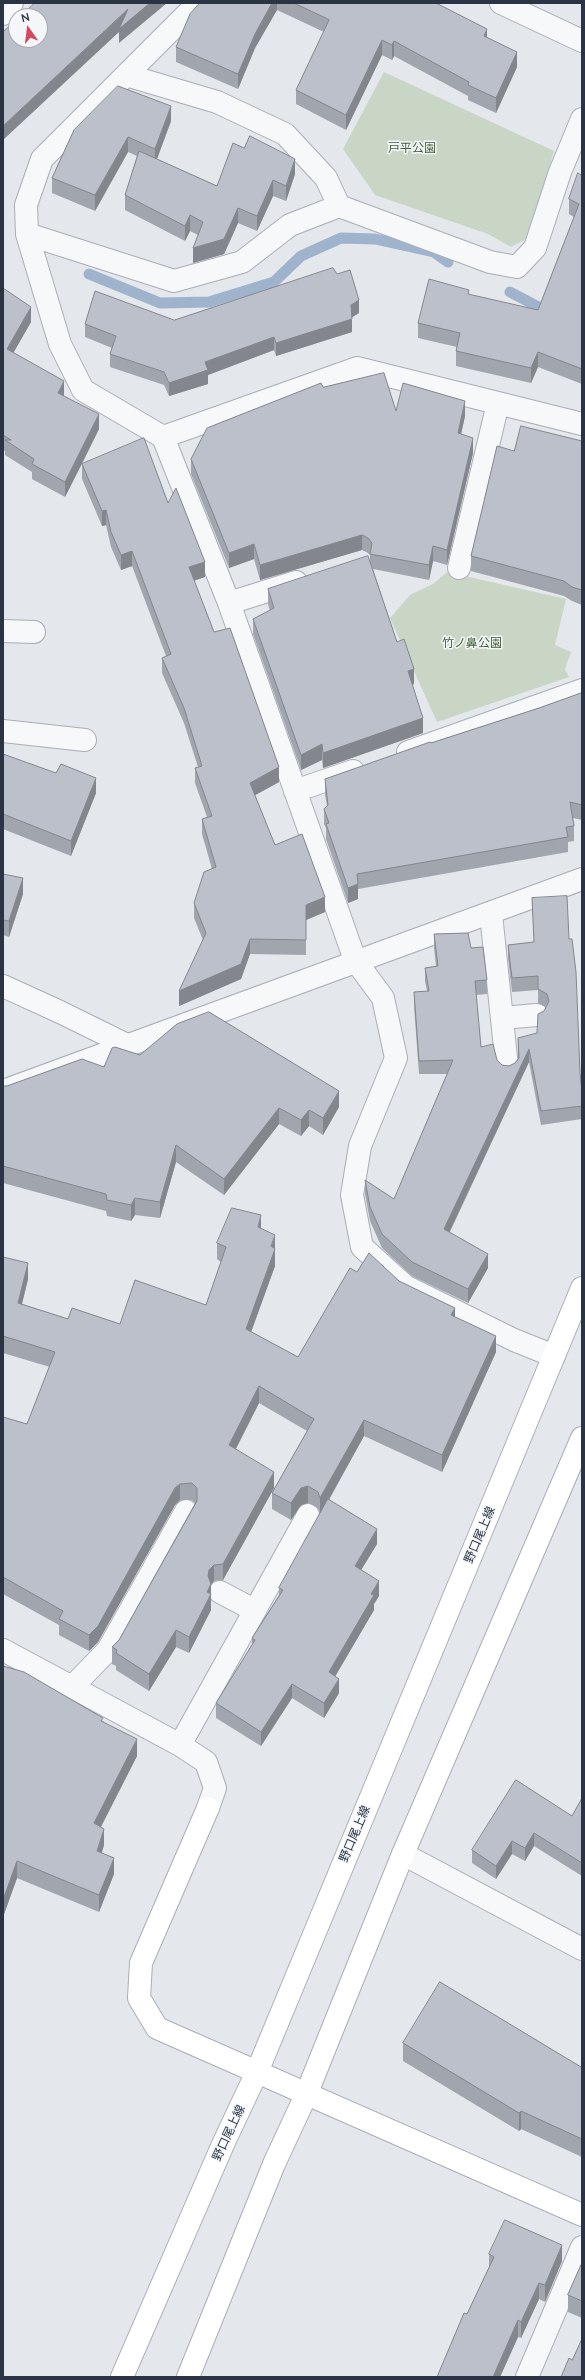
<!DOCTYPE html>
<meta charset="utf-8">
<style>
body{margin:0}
#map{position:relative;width:585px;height:2380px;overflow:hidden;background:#e4e7ec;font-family:Mulish,sans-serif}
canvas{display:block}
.frame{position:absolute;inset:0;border:4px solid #2b3445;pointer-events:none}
.north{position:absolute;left:8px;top:8px;width:40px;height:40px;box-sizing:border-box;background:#f4f6f9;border:1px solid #a4a8b1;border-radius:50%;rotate:346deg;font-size:11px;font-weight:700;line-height:16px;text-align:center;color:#2b3445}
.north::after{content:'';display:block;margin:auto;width:14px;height:18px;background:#d1495b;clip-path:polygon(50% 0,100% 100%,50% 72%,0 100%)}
</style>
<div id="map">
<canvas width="585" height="2380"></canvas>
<div class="frame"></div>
<div class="north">N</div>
</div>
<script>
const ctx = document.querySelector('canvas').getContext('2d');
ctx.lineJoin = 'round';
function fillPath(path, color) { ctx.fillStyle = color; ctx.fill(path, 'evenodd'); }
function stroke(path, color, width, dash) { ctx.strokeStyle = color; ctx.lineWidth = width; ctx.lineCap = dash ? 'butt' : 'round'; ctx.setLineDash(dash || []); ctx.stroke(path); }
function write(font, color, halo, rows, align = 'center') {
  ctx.font = font + ' Mulish,"Noto Sans JP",sans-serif'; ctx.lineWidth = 3; ctx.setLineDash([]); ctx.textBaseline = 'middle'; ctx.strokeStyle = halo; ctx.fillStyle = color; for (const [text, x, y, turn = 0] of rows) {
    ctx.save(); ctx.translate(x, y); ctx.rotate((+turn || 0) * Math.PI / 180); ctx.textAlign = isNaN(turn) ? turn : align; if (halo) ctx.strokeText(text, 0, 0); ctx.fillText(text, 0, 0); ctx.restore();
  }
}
const green = new Path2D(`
 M384,72L554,151L528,238L511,247L488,234L375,195L343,149Z
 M447,572L566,599L555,645L571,652L565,669L569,677L437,722L390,618L410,595L433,584Z`);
const stream = new Path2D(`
 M89,274L160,303L209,302L274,282L301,256L341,238L375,239L434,252L448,262
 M510,292L552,314`);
const street = new Path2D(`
 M198,3L42,159L26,205L27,234L60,344L83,390L163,437L229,603L355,960L383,998L396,1058L360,1146L352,1195L362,1247L405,1286L514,1340L554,1356
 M501,3L582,41
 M3,14L12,3
 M126,75L217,102L285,134L326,178L339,206L490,262L517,267L535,248L560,172L582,119
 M27,234L174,281L242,262L290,225L339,206
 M163,437L357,368L582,424
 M459,568L498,403
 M229,603L296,582
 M3,631L34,632
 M3,731L85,740
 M408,752L582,690
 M295,791L353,771
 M491,914L507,1067
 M3,986L60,1012L127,1045
 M502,1018L537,1015
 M3,1091L582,879
 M220,1592L254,1610
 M3,1650L180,1745L206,1762L215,1788L208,1808
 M72,1687L108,1650L186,1511
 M180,1745L308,1515
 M403,1854L582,1949
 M527,2377L582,2247`);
const secondary = new Path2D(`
 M208,1808L141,1963L139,1998L157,2028L582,2215
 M122,2377L224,2142L257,2072L582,1288
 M188,2377L274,2164L306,2095L403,1854L582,1438`);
const wall = new Path2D(`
 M200,3H436L487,38L517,67L496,113L468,100V96L394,56L392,60L382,55L346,130L296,104V90L324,32L277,10L255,48L238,89L176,62V47Z
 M171,121L157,159L217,186L295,174L286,201L273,196L257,231L238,223L224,254L193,263L198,235L190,231L185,241L125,210V195L137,156L128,152L95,211L52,193V178L74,130Z
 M582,174V384L538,367L531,383L456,366V351L457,347L418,338V323L469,295L538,310L574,217L569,214V199Z
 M3,288L31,322L13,353L64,396L99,429L82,464L168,503L205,577L194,581L214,632L279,782L255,795L275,845L325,912L306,920V955L250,954L241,979L179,1006L203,940L194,918V903L212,869L202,834V819L207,817L195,783V768L198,767L184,723L162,673V658L166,656L132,566L121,570L111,547L106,525L102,526L82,479V464L65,497L32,479V472L5,455V451L3,450Z
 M359,313L351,317L352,332L276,356L274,350L208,375V384L169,396L164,385L110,367V354L112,348L85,337V324L174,320Z
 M323,387L396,411L465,416L461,434L473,453L447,565L433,561L429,580L373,569L397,642L414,684L412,685L423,733L323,768L322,760L301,770L253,634V619L270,611L268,604V589L370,561V555L368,553L362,550L260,580L254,559L229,568L191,474V459Z
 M582,441V605L572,601L564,596L471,571V556L514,451Z
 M582,693V820L573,818L574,826V841L568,842V852L358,889V899L348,903L326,839V828L324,824V809L327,806L325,794V779L431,743L539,708Z
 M3,754L96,793L71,856L3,829Z
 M3,874L23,894L9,937L3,935Z
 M532,898L569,939L580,1073L582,1092V1119L541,1125L529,1062L450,1232L488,1268L468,1303L412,1276L382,1248L370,1221L365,1194V1180L394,1199L447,1074H419L414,1006V992L427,991L425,981V968L436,966L434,948V934L471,948L487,980V994L476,995L481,1047L502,1065L509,1066L515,1063L518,1058V1038L537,1033L546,1007L538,1003V990L512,992L508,958V945L534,942Z
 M140,1055L339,1107L323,1135L309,1126L301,1136L279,1124L224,1195L176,1162L160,1218L135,1215L131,1221L107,1216L106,1211L3,1183V1086H7L104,1067Z
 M261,1228L275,1249V1266L251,1332L298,1357L357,1272L399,1281L455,1317L496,1352L442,1472L364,1436L329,1500L377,1544L361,1570L379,1596L374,1604V1610L335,1676L339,1693L324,1718L292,1698L261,1746L216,1718V1703L252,1646V1638L279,1595V1588L320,1514L318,1508L308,1503L301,1505L291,1520L272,1509V1493L307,1431L259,1403L236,1449L274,1488L223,1580L214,1581L211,1584V1610L189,1653L176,1647L149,1691L116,1670V1666L112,1664V1647L119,1640L195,1503L192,1500H180L175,1505L98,1642L89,1651L59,1635V1625L3,1594V1417L27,1424L50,1367L3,1353V1257L28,1279L22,1304L68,1319L120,1324L206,1305L221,1262L217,1259V1243Z
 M3,1666L103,1721L137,1756L101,1827L104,1845L102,1853L114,1874L99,1912L17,1878L3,1917Z
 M582,1798V1876L534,1846L525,1861L512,1854L496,1879L472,1863V1850L572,1816Z
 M403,2043L581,2067L582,2064V2157L521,2129L519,2131L403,2061Z
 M489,2254L562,2261L545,2302L539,2299L521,2338L518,2337L500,2377H437L489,2268Z
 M582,2263V2318L568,2312V2295Z`);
const shadedWall = new Path2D(`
 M150,3H167L119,43V32L3,140V126L128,9Z
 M272,3H277V10L255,48L238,89V74L255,34Z
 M487,29V44L484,36Z
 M382,40V55L346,130V115Z
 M394,41V56L392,60V45Z
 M517,52V67L496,113V98Z
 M171,106V121L155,164V149Z
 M128,137V152L95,211V195Z
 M295,159V174L286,201V186Z
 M273,180V196L257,231V216Z
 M238,208V223L224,254L193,263V248Z
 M190,215V231L185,241V226Z
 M359,300V313L351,318V305Z
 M31,307V322L7,364V349Z
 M352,319V332L276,356V343Z
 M274,337V350L208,375V384L169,396V383L205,362Z
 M538,352V367L531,383V368Z
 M64,381V396L58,393Z
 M465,401V416L458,448V433Z
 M99,414V429L65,497V482Z
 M473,438V453L447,565V550Z
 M106,510V525L102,526V511Z
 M362,535V550L260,580V565Z
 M254,544V559L229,568V553Z
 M433,546V561L429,580V565Z
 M132,551V566L121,570V555Z
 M205,562V577L189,582V567Z
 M414,669V684L408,686V671Z
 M423,718V733L323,768V753Z
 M322,744V760L301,770V755Z
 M279,767V782L250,798V783Z
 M96,778V793L71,856V841Z
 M23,878V894L9,937V921Z
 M358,884V899L348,903V888Z
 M325,897V912L306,920V905Z
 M250,939V954L241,979L179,1006V991Z
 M529,1049V1062L444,1243V1229Z
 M339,1091V1107L323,1135V1118Z
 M279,1108V1124L224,1195V1179Z
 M309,1110V1126L301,1136V1120Z
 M176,1145V1162L160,1218V1202Z
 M135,1198V1215L131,1221V1205Z
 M261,1215V1232L258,1227Z
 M275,1235V1266L246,1346V1329Z
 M488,1254V1268L468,1303V1289Z
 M28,1263V1279L18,1320V1303Z
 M455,1308V1325L451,1315Z
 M496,1336V1352L442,1472V1455Z
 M259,1386V1403L229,1462V1445Z
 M364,1420V1436L320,1515V1498Z
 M274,1472V1488L223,1580V1564Z
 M180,1484V1500L175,1505L98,1642L89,1651V1635L175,1488Z
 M308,1486V1503L301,1505L291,1520V1503L301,1488Z
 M377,1529V1544L355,1580V1566Z
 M214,1565V1581L209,1587L211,1584V1610L189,1653V1637L208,1576L209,1570Z
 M379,1581V1596L374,1604V1610L329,1687V1672L371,1594Z
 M176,1630V1647L149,1691V1674Z
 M339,1679V1693L324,1718V1703Z
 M292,1684V1698L261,1746V1732Z
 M137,1739V1756L94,1840V1823Z
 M104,1829V1845L97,1867V1851Z
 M534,1833V1846L525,1861V1848Z
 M512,1841V1854L496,1879V1866Z
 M114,1858V1874L99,1912V1895Z
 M17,1861V1878L3,1917V1900Z
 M521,2111V2129L519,2131V2113Z
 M562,2245V2261L545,2302V2285Z
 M539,2283V2299L521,2338V2322Z
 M518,2320V2337L500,2377H493Z`);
const building = new Path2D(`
 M35,3H150L119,29L128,9L3,126V32L16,20V40H40V16H21Z
 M200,3H272L255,34L238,74L176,47L190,14Z
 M294,3H436L487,29L484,36L517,52L496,98L468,85L469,82L394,41L392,45L382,40L346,115L296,90L329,20Z
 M118,86L171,106L155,149L128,137L95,195L52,178L74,130Z
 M250,136L295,159L286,186L273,180L257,216L238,208L224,239L193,248L203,222L190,215L185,226L125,195L139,151L217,186L233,143L244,148Z
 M578,173L581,175L582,174V369L538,352L531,368L456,351L460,333L418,323L429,279L469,290L468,294L538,310L579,204L569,199Z
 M333,268L337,274L350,270L359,300L351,305L352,319L276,343L274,337L205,362L208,370L169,383L164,372L110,354L116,336L85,324L95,291L174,320Z
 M3,288L31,307L7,349L64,381L58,393L99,414L65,482L32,464L34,459L5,440H11L3,435Z
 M384,373L396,411L403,383L465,401L458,433L473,438L447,550L433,546L429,565L370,554L372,543L368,538L362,535L260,565L254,544L229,553L191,459L207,428L321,383L323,387Z
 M521,426L582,441V590L572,587L564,581L471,556L497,446L514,451Z
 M144,438L168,503L176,488L205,562L189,567L214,632L230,628L279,767L250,783L275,845L302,834L325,897L306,905V940L250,939L241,964L179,991L206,933L194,903L204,872L216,867L202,819L212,816L195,768L202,766L184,708L162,658L171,654L132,551L121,555L111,532L106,510L102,511L82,464Z
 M368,556L397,642L404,639L414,669L408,671L423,718L323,753L322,744L301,755L253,619L274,608L268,589Z
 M582,693V805L570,802L574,826L566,827L568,837L357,874L358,884L348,888L326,824L329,823L324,809L328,805L325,779L430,742L431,743L539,708Z
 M3,754L56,773L61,764L96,778L71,841L3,814Z
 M3,874L23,878L9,921L3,920Z
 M567,896L569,939H572L576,972L580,1073L582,1092V1106L541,1111L529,1049L444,1229L488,1254L468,1289L412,1262L382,1234L370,1207L365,1180L394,1199L453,1060L419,1061L414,992L429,991L425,968L438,966L434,934L468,933L471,948L483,947L487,980L475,981L481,1047L493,1044L497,1060L502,1065L509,1066L515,1063L519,1058L518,1038L537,1033L538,1014L544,1011L549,1001L547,994L538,989V976L512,978L508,945L534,942L532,898Z
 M209,1012L339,1091L323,1118L309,1110L301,1120L279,1108L224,1179L176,1145L160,1202L135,1198L131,1205L107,1200L106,1194L3,1166V1086H7L82,1059L104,1067L112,1048L115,1047L140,1055L177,1024Z
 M232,1208L261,1215L258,1227L275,1235L271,1246L275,1249L246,1329L298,1357L350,1268L357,1272L369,1253L399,1281L455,1308L451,1315L496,1336L442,1455L364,1420L320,1498L318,1492L308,1486L301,1488L291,1503L272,1493L314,1419L259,1386L229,1445L274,1472L223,1564L214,1565L209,1570L208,1576L211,1584L207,1592L211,1594L189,1637L176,1630L149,1674L116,1653L117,1650L112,1647L119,1640L197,1501V1488L192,1483L180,1484L175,1488L98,1626L89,1635L59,1619L63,1611L3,1577V1417L27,1424L55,1352L3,1336V1257L28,1263L18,1303L68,1319L72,1308L120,1324L135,1280L206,1305L226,1247L217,1243Z
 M328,1499L377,1529L355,1566L379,1581L371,1594L374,1595L329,1672L339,1679L324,1703L292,1684L261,1732L216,1703L255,1640L252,1638L283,1590L279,1588Z
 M3,1666L24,1672L103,1718L101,1721L137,1739L94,1823L104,1829L97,1851L114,1858L99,1895L17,1861L3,1900Z
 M516,1780L572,1816L582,1798V1863L534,1833L525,1848L512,1841L496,1866L472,1850Z
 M440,1982L581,2067L582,2064V2139L521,2111L519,2113L403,2043Z
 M505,2220L562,2245L545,2285L539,2283L521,2322L518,2320L493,2377H437L464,2313L467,2314L494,2257L489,2254Z
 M582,2263V2301L568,2295Z
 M582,2339V2377H561L569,2358L572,2360Z`);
const parkNames = [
 ["戸平公園",412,148],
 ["竹ノ鼻公園",472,643]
];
const streetNames = [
 ["野口尾上線",480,1535,-67],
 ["野口尾上線",355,1834,-67],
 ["野口尾上線",229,2133,-65]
];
fillPath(green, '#c9d6c5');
stroke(stream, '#9fb4cc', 11);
stroke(street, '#a9aeb7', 24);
stroke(secondary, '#a9aeb7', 24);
stroke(street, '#f7f8fa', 22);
stroke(secondary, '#fff', 22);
fillPath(wall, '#a1a5ae');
fillPath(shadedWall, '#83868d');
fillPath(building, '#bbc0ca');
stroke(building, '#83868d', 1);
write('12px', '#3f6138', '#f4f6f9', parkNames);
write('12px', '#2b3445', '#f4f6f9', streetNames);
</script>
